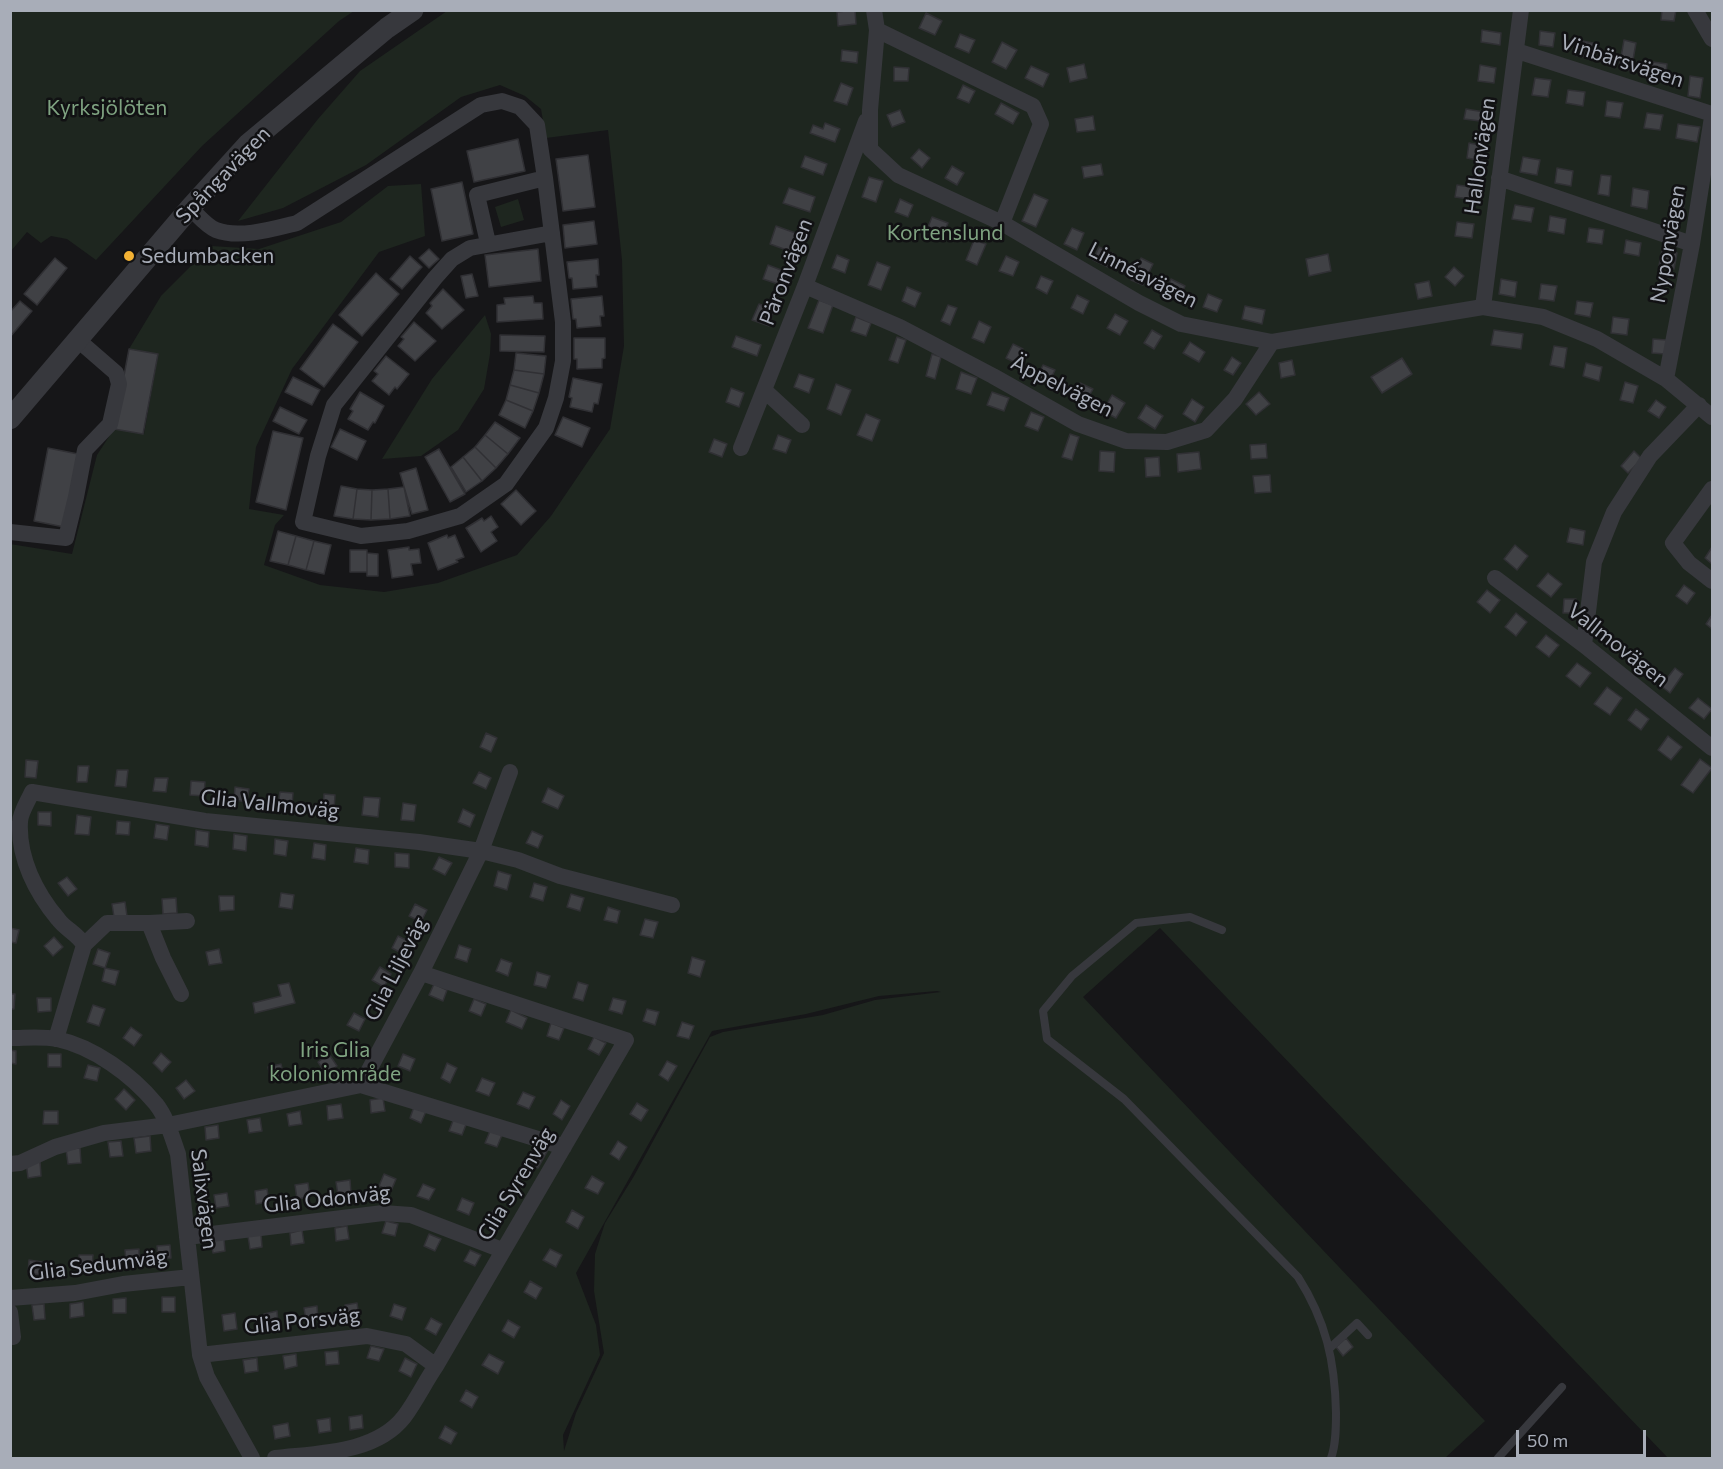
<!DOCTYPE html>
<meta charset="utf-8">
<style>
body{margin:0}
#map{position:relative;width:1723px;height:1469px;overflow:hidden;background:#161618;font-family:Commissioner,sans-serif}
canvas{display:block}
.frame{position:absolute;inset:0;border:12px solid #a8adb8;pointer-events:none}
.scale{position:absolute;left:1516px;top:1430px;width:130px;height:27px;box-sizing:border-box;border:3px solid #a8adb8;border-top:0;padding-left:8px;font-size:18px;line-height:21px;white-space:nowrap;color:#a8adb8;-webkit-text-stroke:4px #111113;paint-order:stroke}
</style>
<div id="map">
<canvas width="1723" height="1469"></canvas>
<div class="frame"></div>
<div class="scale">50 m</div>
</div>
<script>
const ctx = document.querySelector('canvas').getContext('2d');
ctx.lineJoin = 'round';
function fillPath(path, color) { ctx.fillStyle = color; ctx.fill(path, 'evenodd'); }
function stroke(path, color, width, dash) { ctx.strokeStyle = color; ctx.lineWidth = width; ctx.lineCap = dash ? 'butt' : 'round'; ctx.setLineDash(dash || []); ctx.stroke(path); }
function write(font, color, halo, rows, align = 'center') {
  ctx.font = font + ' Commissioner,sans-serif'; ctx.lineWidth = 5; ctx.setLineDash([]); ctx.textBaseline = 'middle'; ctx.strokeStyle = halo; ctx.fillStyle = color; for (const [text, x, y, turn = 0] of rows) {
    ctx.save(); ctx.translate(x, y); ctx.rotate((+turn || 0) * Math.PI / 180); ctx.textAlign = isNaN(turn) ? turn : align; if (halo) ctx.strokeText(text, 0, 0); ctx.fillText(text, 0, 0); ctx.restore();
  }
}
const green = new Path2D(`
 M11,10H354V11L339,21L202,146L96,260L67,239L51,236L41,243L27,232L11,251Z
 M447,11H1712V1458H1668L1160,928L1083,997L1485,1421L1445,1458H11L10,544L72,554L97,455L114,429L144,434L158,354L129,349L161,296L211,246L259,249L341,222L388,186L421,184L425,236L379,252L292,369L256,447L249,509L284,515L275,525L264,565L320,585L384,592L438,583L517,555L551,516L610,429L624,346L622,260L608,130L546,138L541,109L525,96L500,85L461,97L366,165L283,208L238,221L318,119L360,71ZM937,991L941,992L875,1000L823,1015L723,1032L710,1037L634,1176L605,1223L595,1254L594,1291L604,1353L576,1413L564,1451L563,1435L600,1355L596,1325L576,1273L712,1031L806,1014L879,996Z
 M518,199L524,220L501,227L495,207Z
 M485,315L491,334L490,354L484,389L458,430L421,456L382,459L432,379Z`);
const building = new Path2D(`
 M855,10L856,24L838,26L837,12Z
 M1662,10H1676L1674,21L1661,20Z
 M926,13L942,21L935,35L919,28Z
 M1482,30L1501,33L1500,45L1481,42Z
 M1540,31L1555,33L1553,47L1539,45Z
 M960,34L975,40L969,53L955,47Z
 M1577,40L1593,43L1590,58L1574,55Z
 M1624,40L1636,43L1631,71L1619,68Z
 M1002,42L1017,50L1006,69L992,62Z
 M842,50L858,52L857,63L841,61Z
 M1653,62L1667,64L1665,82L1650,80Z
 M1084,64L1087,78L1070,82L1067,68Z
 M1480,65L1496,68L1494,83L1478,81Z
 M1031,66L1049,74L1043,87L1025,78Z
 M894,67L909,68L908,81H894Z
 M1690,76L1703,78L1700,98L1688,96Z
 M1535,78L1551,80L1548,97L1532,95Z
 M841,83L853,88L847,105L834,101Z
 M963,85L975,91L969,103L957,98Z
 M1568,90L1585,92L1583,106L1566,103Z
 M1607,101L1623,103L1620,118L1605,116Z
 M1001,103L1019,113L1013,124L995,114Z
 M1466,109L1490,113L1488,122L1464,119Z
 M900,110L905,122L892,127L887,115Z
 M1647,113L1663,115L1660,130L1644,128Z
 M1093,116L1095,130L1077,132L1075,119Z
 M825,123L840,129L835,142L810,133L813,125L823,129Z
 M1678,124L1700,127L1697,142L1676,138Z
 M518,139L525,171L474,182L467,151Z
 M1469,143L1485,146L1483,161L1467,158Z
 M919,149L930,158L922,168L911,158Z
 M588,155L595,207L563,211L556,159Z
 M805,156L827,164L823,175L801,167Z
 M1523,157L1540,160L1537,175L1520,172Z
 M1101,164L1103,175L1084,178L1082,167Z
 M952,166L964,173L957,185L945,178Z
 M1557,168L1573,171L1571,186L1555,183Z
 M1601,175L1611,176L1609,196L1598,194Z
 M869,177L883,181L876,202L862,197Z
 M462,182L473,234L442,241L431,189Z
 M1457,185L1479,188L1477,200L1455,197Z
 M789,188L815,197L810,212L783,203Z
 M1633,188L1649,191L1647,209L1631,206Z
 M1034,194L1048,200L1036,227L1022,221Z
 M900,199L913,205L908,217L895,212Z
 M1671,202L1684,205L1682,218L1668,216Z
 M1515,205L1534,208L1531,222L1512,219Z
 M1550,216L1566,219L1564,234L1548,231Z
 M932,217L948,223L942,238L926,232Z
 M594,221L597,244L565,248L563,225Z
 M1457,222L1474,224L1472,238L1455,236Z
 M776,226L801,235L795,253L770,244Z
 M1072,228L1084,233L1077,250L1064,244Z
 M1589,228L1604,230L1602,244L1587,242Z
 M974,240L986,244L977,265L966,260Z
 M1626,240L1641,243L1639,256L1624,253Z
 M1099,247L1114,254L1108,267L1093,260Z
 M429,249L439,259L429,268L419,258Z
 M538,249L541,281L489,287L485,255Z
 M1662,250L1677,253L1674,269L1659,266Z
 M1328,254L1331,271L1309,276L1306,259Z
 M837,255L849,260L845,273L832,268Z
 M410,256L422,267L402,289L390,279Z
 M1006,256L1019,262L1013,276L999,271Z
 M55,258L67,268L37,305L24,294Z
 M1141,258L1153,264L1143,285L1131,280Z
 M598,259L599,275H596L597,287L573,289L572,278H569L567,262Z
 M877,262L890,267L881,290L868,285Z
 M768,265L789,273L784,286L763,279Z
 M1454,267L1464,276L1455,286L1445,277Z
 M376,273L399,294L362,336L339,315Z
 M472,274L478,296L466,298L461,276Z
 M1041,276L1053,281L1047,294L1036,288Z
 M1171,279L1185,286L1179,300L1165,293Z
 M1501,279L1517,282L1515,297L1499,294Z
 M1429,281L1432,296L1418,299L1415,284Z
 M1541,284L1557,286L1554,301L1539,299Z
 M907,287L921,293L915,307L902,301Z
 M443,289L464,310L442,329L426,313L432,306L430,303Z
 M1208,294L1222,300L1217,312L1203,307Z
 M1077,295L1089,301L1083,314L1071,308Z
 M533,296L534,303H542L543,319L497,322V305L505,304L504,298Z
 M602,296L604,316H600L601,326L577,328L576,319H573L571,299Z
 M819,300L833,305L823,333L808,328Z
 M20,301L32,311L10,337V312Z
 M1577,301L1593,303L1590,317L1575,314Z
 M759,304L774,309L769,326L752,320Z
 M948,305L957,308L950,325L941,321Z
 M1245,306L1265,310L1262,324L1242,319Z
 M1115,314L1128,321L1120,335L1107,328Z
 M856,317L871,323L866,336L851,331Z
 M1613,317L1629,319L1627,335L1611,333Z
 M979,321L991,327L984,343L972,338Z
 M414,322L436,341L415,361L398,346L404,339L401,337Z
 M333,324L358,342L324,387L300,369Z
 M1152,330L1162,336L1154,349L1144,343Z
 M1494,330L1523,334L1521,349L1491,345Z
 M500,335L545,336L544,352L500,351Z
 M736,336L761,345L757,356L732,347Z
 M897,337L906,340L898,363L889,360Z
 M574,338H605V358L602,359V368L577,369V359H574Z
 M1653,339L1667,340L1665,354L1652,353Z
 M1190,342L1205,352L1199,362L1183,353Z
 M1013,344L1023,349L1016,363L1006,358Z
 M1554,346L1567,348L1564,368L1550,365Z
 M129,349L158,354L143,434L114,429Z
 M516,353L546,356L544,374L514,370Z
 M932,354L941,357L935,379L926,376Z
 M386,356L409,374L397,389L395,387L389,395L372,381L378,374L374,371Z
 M1232,357L1241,363L1233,375L1224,370Z
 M1402,358L1412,374L1382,393L1371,377Z
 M1292,360L1295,375L1281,378L1279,363Z
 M1586,363L1602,367L1599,381L1583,376Z
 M1043,365L1055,370L1049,383L1037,378Z
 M514,370L544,374L539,393L510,385Z
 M961,372L977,378L971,394L956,389Z
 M799,374L814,379L809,393L794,387Z
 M293,377L320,390L312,405L285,392Z
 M573,378L602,384L598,404L594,403L592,412L570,407L572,398L569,397Z
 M1625,382L1638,386L1633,403L1620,400Z
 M1080,383L1093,389L1085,403L1073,397Z
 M836,384L851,390L841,415L827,409Z
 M510,385L539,393L533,411L506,400Z
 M731,388L744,393L739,407L726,402Z
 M360,392L384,406L375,423L373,422L368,430L348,419L353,411L350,409Z
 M992,392L1009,398L1004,411L987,405Z
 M1259,392L1270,404L1256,415L1246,404Z
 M1112,395L1125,403L1116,418L1103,411Z
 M1192,399L1204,407L1195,422L1183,414Z
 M506,400L533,411L525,428L499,415Z
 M1656,400L1666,407L1659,418L1648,411Z
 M1146,405L1163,416L1155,429L1138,418Z
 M280,407L307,420L299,434L273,421Z
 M1031,412L1044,417L1038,431L1025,426Z
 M866,414L880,420L872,441L857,435Z
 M563,417L590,428L582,447L555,435Z
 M495,422L520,438L508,454L485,435Z
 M340,429L366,441L357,460L331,447Z
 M273,431L303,438L286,510L256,502Z
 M1070,434L1079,437L1072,460L1062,457Z
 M485,435L508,454L496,468L475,447Z
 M778,435L791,440L786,453L773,449Z
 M714,439L727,444L722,457L709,452Z
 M1266,444L1267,458L1251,459L1250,445Z
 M475,447L496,468L482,481L463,457Z
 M48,448L78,454L64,527L34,521Z
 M439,449L465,494L450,502L425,457Z
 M1100,451L1115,452L1114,472L1099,471Z
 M1634,451L1642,459L1628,473L1621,466Z
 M1199,452L1201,469L1178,472L1177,454Z
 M463,457L482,481L466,492L451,467Z
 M1159,457L1160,476L1146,477L1145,458Z
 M416,468L428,510L412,514L400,473Z
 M1270,475L1271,492L1255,493L1253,476Z
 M341,486L357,489L353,519L334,516Z
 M404,487L410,516L390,519L388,489Z
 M357,489L372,490L371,520L353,519Z
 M388,489L390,519L371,520L372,490Z
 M516,490L536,511L521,525L501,504Z
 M491,516L498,527L491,532L497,541L481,552L466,528L482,518L484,521Z
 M1570,528L1585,531L1583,545L1567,542Z
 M278,531L296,536L288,565L270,561Z
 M447,535L448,538L455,535L464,557L456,560L458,562L438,570L428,543Z
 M296,536L314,541L306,570L288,565Z
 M314,541L331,545L324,574L306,570Z
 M1515,545L1528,556L1517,570L1504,559Z
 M409,547V550L419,549L421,563L411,564L413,575L392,578L388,550Z
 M1712,547V564L1705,558Z
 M350,550H367V572H350Z
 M367,553L378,554V576H367Z
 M1548,573L1562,584L1551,597L1537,586Z
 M1684,585L1695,593L1687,604L1676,596Z
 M1487,590L1500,600L1490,613L1477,602Z
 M1564,599H1576L1575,613H1563Z
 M1516,613L1527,622L1516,636L1505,627Z
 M1712,615V629L1706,624Z
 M1546,635L1559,645L1549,657L1536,647Z
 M1577,663L1591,673L1580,687L1566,676Z
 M1675,668L1683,674L1670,693L1661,686Z
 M1607,687L1622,698L1610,715L1594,704Z
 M1698,698L1712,709L1704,719L1689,708Z
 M1636,709L1649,719L1641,730L1628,720Z
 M486,733L497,738L491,752L480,747Z
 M1668,736L1682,747L1671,760L1658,750Z
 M1700,759L1712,768L1693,793L1681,785Z
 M26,760L38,761L36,778L25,777Z
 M78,766H89L87,782H77Z
 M117,770H128L126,787L115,786Z
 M479,772L491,778L486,789L473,783Z
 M155,778H168L166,792L153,791Z
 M191,781L205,782L204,796L190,795Z
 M235,787L249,789L247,802L234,800Z
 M548,788L564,796L558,809L542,802Z
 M280,792L293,793L292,806L278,805Z
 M324,794L335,795L334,811H323Z
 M364,797L380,798L378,817L362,815Z
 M403,803L416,805L414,821L401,820Z
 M463,809L475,815L470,827L458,822Z
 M38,812H51V826L38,825Z
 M77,815L91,817L89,835L75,834Z
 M117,821L130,822L129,835L116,834Z
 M156,824L169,826L167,840L154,838Z
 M196,830L209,832L208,847L195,845Z
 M532,831L543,836L538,848L526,843Z
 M234,834L247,836L246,851L233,849Z
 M275,839L288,841L286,856L274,854Z
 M314,843L326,845L325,860L312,858Z
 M356,848L369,850L368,864L354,862Z
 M395,853L409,854V868L395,867Z
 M439,857L452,863L445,875L433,869Z
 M498,871L511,875L507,890L494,886Z
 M67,877L77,889L68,896L58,883Z
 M534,883L547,887L543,901L530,897Z
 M281,893L294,895L292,909L279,907Z
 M571,894L584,898L580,911L567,907Z
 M219,896H234V910L220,911Z
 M176,898L177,913L163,914L162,899Z
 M125,902L127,916L114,917L112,904Z
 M415,904L427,910L421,922L409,916Z
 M608,907L620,911L617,923L604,920Z
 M645,919L658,922L653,938L640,935Z
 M10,928L19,930L16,943L10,942Z
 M398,936L410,942L403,954L392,948Z
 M54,937L63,947L53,956L44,946Z
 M459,945L471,949L467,962L455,958Z
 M98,949L110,953L105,968L93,964Z
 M219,949L222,963L209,965L206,952Z
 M692,957L705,961L700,977L688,973Z
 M501,959L512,963L508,976L496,971Z
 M380,967L391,974L384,987L372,980Z
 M105,968L119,971L115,985L102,981Z
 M537,972L550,976L546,988L534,985Z
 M578,982L588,985L583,1001L573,998Z
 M289,983L295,1003L255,1013L253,1003L281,996L278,985Z
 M434,984L447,990L443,1001L429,995Z
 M10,994H15L14,1009H10Z
 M37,998H51V1011L38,1012Z
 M613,998L626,1001L622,1014L609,1010Z
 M474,999L486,1004L481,1016L469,1011Z
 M93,1005L105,1009L99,1026L87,1022Z
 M647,1009L659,1012L655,1025L643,1021Z
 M511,1010L527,1018L522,1029L506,1022Z
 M354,1013L365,1019L359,1031L347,1025Z
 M682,1022L694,1026L689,1039L677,1036Z
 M551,1023L564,1028L559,1040L547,1036Z
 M131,1027L142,1035L134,1046L123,1038Z
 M594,1037L606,1043L599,1055L588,1049Z
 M10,1050L16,1051V1064L10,1063Z
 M161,1053L171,1062L162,1072L153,1063Z
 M48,1054H61V1067H48Z
 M329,1054L337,1066L326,1074L318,1062Z
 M403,1054L415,1059L410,1071L398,1066Z
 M667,1061L677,1066L668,1081L659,1075Z
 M447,1063L457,1068L450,1083L441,1078Z
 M281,1064L284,1078L271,1081L268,1067Z
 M88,1065L100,1068L97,1081L84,1078Z
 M482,1078L495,1083L489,1096L476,1091Z
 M186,1080L195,1091L184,1099L176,1088Z
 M124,1089L135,1100L126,1110L115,1099Z
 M523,1092L535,1097L529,1109L517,1104Z
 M383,1098L385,1111L371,1113L370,1100Z
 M561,1100L570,1106L562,1120L553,1114Z
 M637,1103L648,1110L641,1121L630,1114Z
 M341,1104L343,1118L328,1120L327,1106Z
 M415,1104L427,1109L421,1123L410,1118Z
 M44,1111H58V1124H43Z
 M300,1111L302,1124L289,1126L287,1114Z
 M260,1118L262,1131L249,1133L247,1120Z
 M454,1118L467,1122L462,1135L449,1131Z
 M218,1125L219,1138L206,1140L205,1127Z
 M490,1131L502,1135L497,1147L485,1143Z
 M150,1136L151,1151L136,1153L134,1138Z
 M121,1141L123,1156L110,1157L108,1142Z
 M618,1141L627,1147L619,1160L610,1154Z
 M537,1142L549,1148L538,1168L527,1161Z
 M80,1148L81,1163L68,1164L66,1149Z
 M40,1161L41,1176L28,1178L26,1162Z
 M384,1174L396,1179L391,1191L379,1186Z
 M592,1176L604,1183L598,1194L585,1188Z
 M350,1180L351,1193L338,1195L336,1182Z
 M308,1183L310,1197L297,1199L295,1185Z
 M423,1184L435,1189L429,1200L417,1196Z
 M267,1189L269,1202L256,1204L255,1191Z
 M227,1193L229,1206L216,1208L214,1195Z
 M462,1198L474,1203L469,1215L457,1210Z
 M494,1209L506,1214L500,1226L488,1220Z
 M572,1210L584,1217L578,1229L566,1222Z
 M386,1221L398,1224L395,1236L382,1233Z
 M347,1226L349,1239L336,1241L335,1228Z
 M302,1230L304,1243L291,1245L290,1233Z
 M261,1234L262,1247L250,1249L248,1236Z
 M429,1234L441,1239L435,1251L424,1246Z
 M224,1239L225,1251L213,1253L211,1241Z
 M170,1245L171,1258L158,1259L157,1246Z
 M139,1249V1262L126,1263L125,1250Z
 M550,1249L562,1255L556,1267L543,1260Z
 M470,1250L481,1255L475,1266L464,1261Z
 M79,1255H93L92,1268H79Z
 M29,1260L42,1262L41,1275L28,1273Z
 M530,1281L542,1288L536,1299L524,1292Z
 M162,1297H175V1312H162Z
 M126,1298V1313H113V1299Z
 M83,1302L84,1316L70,1318V1304Z
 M357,1303L359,1316L346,1318L345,1305Z
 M44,1304L45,1319L34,1320L32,1305Z
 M394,1304L406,1308L402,1320L390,1316Z
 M317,1306L318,1319L306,1321L304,1308Z
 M277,1311L278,1324L266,1326L264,1314Z
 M235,1313L237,1329L224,1331L222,1315Z
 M431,1318L442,1324L436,1335L425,1329Z
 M508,1320L520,1327L514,1338L502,1331Z
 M1346,1338L1353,1347L1343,1356L1336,1347Z
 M371,1346L384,1349L379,1361L367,1358Z
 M338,1351L339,1364L326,1365L325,1352Z
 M296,1354L297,1366L285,1369L283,1356Z
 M489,1354L504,1362L498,1374L482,1365Z
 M257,1358L258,1371L245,1373L243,1360Z
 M405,1358L417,1364L411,1377L399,1371Z
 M466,1390L478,1397L472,1408L460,1401Z
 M362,1415L363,1428L350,1430L349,1417Z
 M330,1418L331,1431L319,1433L317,1420Z
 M288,1423L290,1436L275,1439L273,1426Z
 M445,1426L457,1433L451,1444L439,1438Z`);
const service = new Path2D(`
 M1222,930L1190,917L1136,923L1072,976L1043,1011L1047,1039L1124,1099L1298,1277C1326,1321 1335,1361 1336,1413C1336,1427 1336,1445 1331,1458
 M1330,1348L1357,1323L1368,1335
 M1498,1458L1562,1387`);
const minor = new Path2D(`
 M874,10L877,30L870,110V149L898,175L1002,223L1139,303L1181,324L1272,342L1483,307L1543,317L1597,339L1666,379L1712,417
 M1695,10L1712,39
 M877,30L1033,106L1041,124L1002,223
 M1517,51L1712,114
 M1499,178L1692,244
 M190,208C197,214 206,226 216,230C239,239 273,229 297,223L481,105L502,101L520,107L537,125L545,178
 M488,243L477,195L545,178L563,322V361L556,398L546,428L506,484L460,516L408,531L361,536L303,522L318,456L334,405L435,278L452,259L470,248L552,233
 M805,286L900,327L993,376L1078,424L1126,441L1167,442L1206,430L1235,399L1272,342
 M1483,307L1521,10
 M1666,379L1692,244L1712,117
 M764,390L802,425
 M741,448L805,286L866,121
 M1712,489L1673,543L1689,563L1712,581
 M10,532L66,538L76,497L85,450L110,424L119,384L116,373L78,340
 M1495,578L1584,645L1712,748
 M1584,645L1594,562L1614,512L1650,456L1699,405
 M149,923L163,958L181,994
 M84,945L107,923H149L187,921
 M10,1038C25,1038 42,1036 57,1039C94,1047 132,1075 156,1104C167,1118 172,1137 178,1154L200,1355L207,1377L252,1458
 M56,1039L84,945C78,934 65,929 58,919C36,893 18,858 20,822C20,813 28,801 32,792L205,821L419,842L481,851L518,860L560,876L672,905
 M361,1085L564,1147
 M10,1164L20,1163L55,1147L104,1133L168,1125L361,1085L421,973L481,851L510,772
 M187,1237L383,1213L411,1215L502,1250
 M10,1298L75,1293L123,1284L191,1277
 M10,1312L13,1337
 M200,1355L367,1336L406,1344L436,1366
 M275,1458C317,1453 375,1454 404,1417C416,1401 425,1382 436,1366L626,1040L421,973`);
const tertiary = new Path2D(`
 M10,419L190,208L248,144L387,28L413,10`);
const markers = [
 [129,256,6,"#f2b134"]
];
const streetNames = [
 ["Vinbärsvägen",1622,61,18],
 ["Hallonvägen",1480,156,-82],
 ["Spångavägen",223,175,-46],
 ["Nyponvägen",1668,244,-80],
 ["Päronvägen",786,272,-69],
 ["Linnéavägen",1143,275,27],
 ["Äppelvägen",1062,386,27],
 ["Vallmovägen",1618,645,38],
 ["Glia Vallmoväg",270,804,6],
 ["Glia Liljeväg",396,969,-63],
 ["Glia Syrenväg",516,1184,-59],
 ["Salixvägen",204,1199,83],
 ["Glia Odonväg",327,1199,-6],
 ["Glia Sedumväg",98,1265,-7],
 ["Glia Porsväg",302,1321,-6]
];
const parkNames = [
 ["Kyrksjölöten",107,108],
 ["Kortenslund",945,233],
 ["Iris Glia",335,1050],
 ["koloniområde",335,1074]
];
const poiNames = [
 ["Sedumbacken",141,256]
];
fillPath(green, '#1e261f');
fillPath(building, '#404145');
stroke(building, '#303034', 1.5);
stroke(service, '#37383d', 8);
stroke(minor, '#37383d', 16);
stroke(tertiary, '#37383d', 21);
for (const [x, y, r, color] of markers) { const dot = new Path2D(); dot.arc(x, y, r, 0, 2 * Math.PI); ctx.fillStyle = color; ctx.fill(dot); stroke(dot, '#111113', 2); }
write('21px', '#a8adb8', '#111113', streetNames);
write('21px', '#7fa381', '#111113', parkNames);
write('21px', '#a8adb8', '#111113', poiNames, 'left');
</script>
